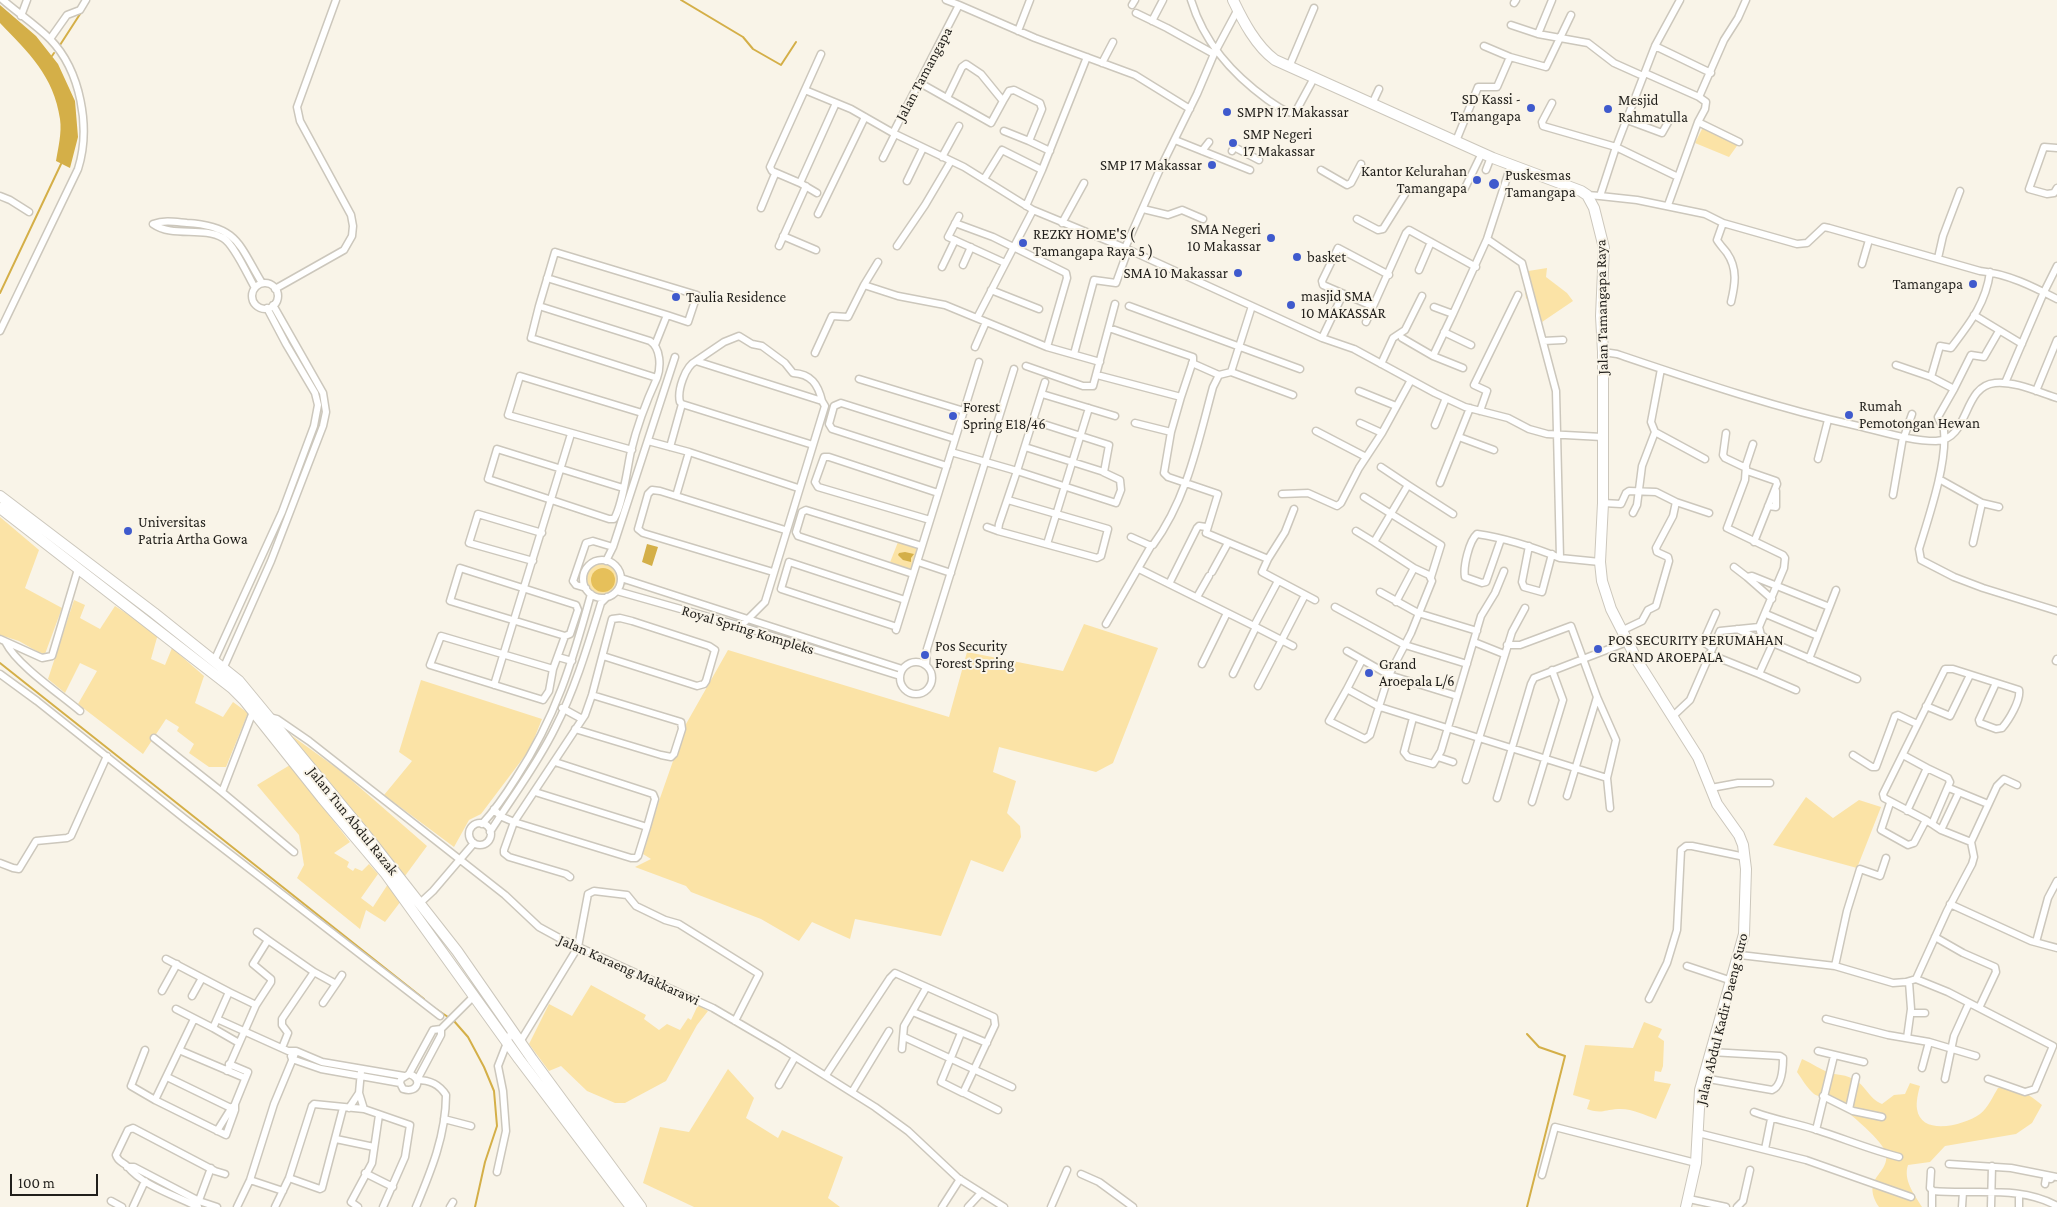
<!DOCTYPE html>
<style>
body{margin:0}
#map{position:relative;width:2057px;height:1207px;overflow:hidden;background:#f9f4e8;font-family:"Crimson Pro",serif}
canvas{display:block}
.scale{position:absolute;left:10px;top:1174px;width:88px;height:22px;box-sizing:border-box;border:2px solid #211f1b;border-top:0;padding-left:6px;font-size:15px;line-height:18px;white-space:nowrap;color:#211f1b;-webkit-text-stroke:4px #f9f4e8;paint-order:stroke}
</style>
<div id="map">
<canvas width="2057" height="1207"></canvas>
<div class="scale">100 m</div>
</div>
<script>
const ctx = document.querySelector('canvas').getContext('2d');
ctx.lineJoin = 'round';
function fillPath(path, color) { ctx.fillStyle = color; ctx.fill(path, 'evenodd'); }
function stroke(path, color, width, dash) { ctx.strokeStyle = color; ctx.lineWidth = width; ctx.lineCap = dash ? 'butt' : 'round'; ctx.setLineDash(dash || []); ctx.stroke(path); }
function write(font, color, halo, rows, align = 'center') {
  ctx.font = font + ' "Crimson Pro",serif'; ctx.lineWidth = 4; ctx.setLineDash([]); ctx.textBaseline = 'middle'; ctx.strokeStyle = halo; ctx.fillStyle = color; for (const [text, x, y, turn = 0] of rows) {
    ctx.save(); ctx.translate(x, y); ctx.rotate((+turn || 0) * Math.PI / 180); ctx.textAlign = isNaN(turn) ? turn : align; if (halo) ctx.strokeText(text, 0, 0); ctx.fillText(text, 0, 0); ctx.restore();
  }
}
const green = new Path2D(`
 M1704,125L1739,143L1729,157L1695,143Z
 M1547,268L1546,277L1567,293L1573,301L1542,322L1526,298L1522,272Z
 M0,517L39,550L25,588L62,608L45,654L38,652L19,641L0,635Z
 M898,542L918,548L911,572L889,565Z
 M585 579a17 17 0 1 1 34 0a17 17 0 1 1-34 0Z
 M74,600L85,605L80,618L100,629L115,606L158,634L151,659L165,665L172,648L204,676L195,703L223,717L233,702L248,713L226,767H209L189,753L194,744L177,731L179,727L166,719L143,754L78,704L97,671L80,663L65,693L48,679Z
 M1084,624L1158,648L1113,763L1096,772L999,747L993,772L1016,781L1007,813L1020,826L1021,837L1003,872L971,860L941,936L855,919L850,939L812,922L799,941L761,919L691,892L686,886L635,867L651,859L643,854L659,801L686,724L728,650L949,717L967,652L1063,671Z
 M421,680L542,719L530,749L481,814L469,820L454,847L384,795L412,761L399,752Z
 M273,722L342,772L427,846L402,880Z
 M290,765L350,842L334,853L349,862L347,867L353,871L355,868L362,871L369,864L378,874L361,898L373,907L388,884L401,901L385,922L366,910L360,929L297,878L304,865L299,835L257,785Z
 M1806,797L1833,818L1859,800L1881,807L1857,868L1773,845Z
 M591,985L646,1015L644,1019L659,1030L667,1024L680,1030L688,1018L691,1020L698,1005L708,1011L697,1025L666,1081L625,1103H615L587,1091L561,1066L549,1071L529,1044L549,1004L572,1016Z
 M1644,1022L1662,1029L1658,1037L1664,1041L1663,1066L1661,1072L1655,1071L1654,1081L1671,1084L1656,1119C1645,1115 1631,1108 1618,1109C1603,1110 1602,1114 1587,1109L1590,1100L1573,1095L1585,1045L1633,1048Z
 M1802,1059C1812,1063 1821,1070 1830,1073C1838,1075 1847,1075 1853,1079C1866,1085 1868,1098 1882,1104L1894,1095L1905,1094L1910,1083L1920,1086C1918,1093 1916,1102 1917,1109C1921,1137 1965,1125 1980,1114C1988,1108 1993,1096 1998,1088C2017,1087 2028,1093 2042,1105L2032,1123L2016,1134L1945,1146L1930,1162L1908,1165C1903,1180 1914,1194 1922,1207H1879C1859,1176 1893,1174 1885,1151C1881,1139 1843,1107 1831,1100C1826,1096 1818,1097 1814,1094C1807,1088 1802,1079 1797,1072Z
 M728,1069L754,1098L746,1118L778,1138L782,1130L843,1157L828,1198L840,1207H694L643,1183L660,1127L689,1132Z`);
const forest = new Path2D(`
 M591 580a12 12 0 1 1 24 0a12 12 0 1 1-24 0Z`);
const water = new Path2D(`
 M0,5L36,36L58,64L75,101L78,137L70,168L56,161C58,148 62,133 60,119C54,76 28,52 0,23Z
 M647,544L658,547L652,566L642,562Z
 M905,552L914,554L911,558V562L903,560L898,555L899,553Z`);
const stream = new Path2D(`
 M681,0L743,37L753,49L781,65L796,42
 M60,45L82,11
 M52,56L54,53
 M0,293L61,164
 M0,663L424,999
 M433,1007L454,1021L468,1037L484,1067L494,1091L497,1126L485,1162L475,1207
 M1527,1034L1539,1047L1565,1056L1527,1207`);
const minor = new Path2D(`
 M946,0L959,5
 M1191,0C1204,43 1232,74 1268,100C1276,105 1286,114 1295,113L1314,78
 M1552,0L1538,34L1588,43L1614,63L1643,76
 M1514,3L1516,0
 M1132,5L1135,0
 M1136,13L1167,28L1214,54
 M21,16L27,0
 M1152,21L1163,0
 M1511,25L1538,34
 M1018,31L1030,0
 M50,39L67,15L80,10L86,0
 M1484,46L1510,57
 M1655,46L1711,73
 M1102,63L1113,42
 M1289,67L1314,8
 M1645,73L1699,97L1706,102L1705,109L1698,122L1668,205
 M920,83L991,123L1003,101L981,74L966,64L962,67L947,98
 M805,90L851,109L893,133
 M1699,97L1724,40L1738,18L1746,0
 M1003,101L1009,91L1014,90L1040,103L1042,109L1029,141L1004,131
 M1552,103L1542,122L1543,126L1616,147L1678,177
 M1372,104L1379,89
 M1190,109L1135,75L1035,38L959,5L893,133L964,167L1033,210L1125,248L1322,338L1354,349L1435,393L1465,407L1508,418L1529,429L1547,434L1602,437
 M1627,120L1662,133L1671,117
 M1698,122L1739,142
 M1175,140L1250,170
 M1029,141L1050,151
 M1456,141L1478,87H1497L1510,57L1546,67L1571,15
 M2057,148L2044,147L2029,189L2047,194L2054,193L2057,188
 M1202,151L1209,142
 M1232,151L1234,147L1259,160
 M942,157L959,126
 M883,158L895,134
 M1321,170L1347,185L1351,183L1361,164
 M1486,170L1491,157
 M984,179L1002,150L1042,170
 M907,181L923,148
 M800,183L772,171L770,167L821,54
 M1464,190L1482,153
 M817,193L800,183L836,103
 M1587,195L1600,196L1616,147L1655,46L1680,0
 M0,196L10,200L29,212
 M1600,196L1637,200L1705,214L1723,223L1797,244L1807,243L1824,227L1829,228L1980,271C2008,274 2032,286 2057,299
 M1026,206L1042,170L1087,57
 M761,208L775,174
 M1143,209L1168,215L1182,210L1203,219
 M818,214L865,117
 M959,216L948,237L1005,263
 M1357,219L1378,230L1383,229L1405,194
 M955,223L993,237L1066,273L1067,278L1047,347
 M1062,223L1084,183
 M1723,223L1717,240C1720,245 1724,249 1727,253C1738,269 1735,285 1731,302
 M783,236L816,250
 M1487,239L1522,263L1556,391L1560,558L1600,562
 M779,246L806,186
 M897,246L925,205L951,161
 M1125,248L1160,169L1197,94L1214,54L1238,9
 M1938,258L1943,236L1960,191
 M1862,264L1869,240
 M963,265L971,247
 M942,267L955,240
 M1419,270L1431,242
 M547,278L667,315L655,345
 M252 296a13 13 0 1 1 26 0a13 13 0 1 1-26 0Z
 M864,285L878,262
 M255,288C248,276 234,244 223,238C202,226 173,238 153,224C165,220 175,222 187,223C238,226 239,245 262,283
 M275,289L344,250L352,236L353,226L351,215L300,121L297,107L336,0
 M991,290L1039,309
 M539,306L555,252L697,295L688,322L667,315
 M1129,306L1300,369
 M1372,306L1323,285L1322,281L1338,248L1389,275
 M1434,307L1453,314L1487,239L1511,165
 M1974,315L2022,344
 M977,318L1033,210
 M1366,322L1406,233L1409,230L1476,267
 M0,331L78,169C91,128 81,71 50,39C36,25 18,13 3,0
 M1444,332L1471,345
 M1322,338L1343,294
 M1402,338L1433,356L1453,314
 M1543,341L1563,340
 M975,347L986,322
 M1603,352L1617,354C1697,381 1776,408 1858,426C1884,432 1910,441 1936,441C1970,440 1962,386 1995,383C2015,381 2038,392 2057,398
 M815,353L832,316L848,317L864,285L898,296L945,305L1047,347L1100,362
 M1074,354L1094,280L1116,283L1128,250
 M1433,356L1463,368
 M696,361L724,342L739,336L752,344L762,346L785,363L793,373C811,374 818,384 822,401
 M1192,363L1219,375
 M1381,364L1393,338L1405,330L1422,296
 M1896,365L1931,377L1954,389L1938,417C1939,422 1944,425 1944,431C1947,464 1929,516 1919,549L1921,560L1954,577L1983,588L2057,611
 M1026,366L1083,386H1093L1115,304
 M1231,372L1252,306
 M1097,375L1181,397L1193,361V357L1190,356L1109,328
 M1931,377L1940,346L1951,348C1970,323 1986,303 1990,272
 M859,379L964,411
 M2005,383L2044,292L2057,266
 M1954,389L1971,355L1984,357L1999,331
 M1359,391L1396,406
 M2036,391L2057,340
 M1042,394L1115,416
 M1181,397L1171,432L1164,473L1168,477L1218,494L1206,533L1268,559L1285,532L1294,509
 M1480,411L1487,391L1474,385L1518,295
 M1135,423L1171,432
 M1360,423L1382,433L1411,380
 M1435,425L1446,398
 M1316,431L1366,457
 M1655,432L1705,459
 M1726,433L1723,455L1725,458L1746,468
 M1459,437L1494,450
 M1904,437L1912,414
 M648,441L689,452L798,488
 M670,447L682,404
 M1025,447L1104,472L1109,445L1034,421
 M632,450L508,415L520,376L642,413
 M951,452L1017,471L1045,382
 M1818,459L1828,420
 M947,466L832,429L829,424L834,406L841,403L955,439
 M1747,471L1776,481L1777,484L1754,542
 M1939,479L1982,503L1999,507
 M1440,483L1470,408
 M1408,485L1453,514
 M623,488L497,449L488,479L609,519H614C623,504 627,469 631,451C637,426 646,402 657,378C661,367 661,348 650,341L539,306L531,338L657,378
 M1282,494L1308,493L1337,506L1341,503L1359,468L1382,433
 M1893,495L1903,437
 M676,496L689,452
 M1364,497L1441,545L1431,577
 M1008,500L1108,529L1101,556L1097,558L998,531L999,524L1017,471L1116,503L1121,490L1120,480L1103,472
 M1603,503L1621,504L1626,493L1629,491L1656,492L1676,502L1709,513
 M1768,506L1776,507V491
 M1633,513L1637,505L1642,466L1655,432L1651,422L1661,369
 M930,520L818,487L815,482L824,457H829L938,493
 M987,527L998,531
 M1356,531L1374,542
 M1131,537L1149,545H1153C1187,499 1198,442 1213,387L1219,375L1231,372L1293,395
 M1501,539L1486,582L1482,583L1465,577C1463,567 1469,541 1477,534C1505,538 1533,547 1560,558
 M1973,543L1982,503
 M1047,544L1089,408
 M1529,546L1522,582L1524,587L1542,592L1552,554
 M1268,559L1262,572L1315,600
 M583 579a19 19 0 1 1 38 0a19 19 0 1 1-38 0Z
 M533,561L469,543L478,514L542,533
 M606,561L613,547L675,357
 M918,562L951,573
 M1734,567L1747,577
 M460,568L576,605L578,610L570,634L565,636L450,601Z
 M1139,569L1254,626L1278,581
 M773,572L643,533L638,529L648,494L652,490L660,491L785,530
 M1212,572L1228,543
 M913,574L798,536L796,532L802,512L806,510L922,546
 M621,578L902,669
 M1169,584L1197,528L1199,526L1206,527
 M586,588L576,585L573,581L586,543L593,541L613,547
 M617,591L737,625L900,676
 M1380,592L1418,613L1477,631
 M1197,597L1209,576
 M1396,602L1414,568
 M1335,607L1405,645L1467,664
 M1829,608L1836,590
 M1766,614L1818,636L1829,608L1827,606L1752,576L1747,577L1772,599
 M1106,624L1151,546
 M737,625L745,622L765,602L825,406L822,401L696,361C685,366 677,391 680,402L682,404L813,445
 M1254,626L1293,646
 M897,627L781,589L789,562L905,600
 M1737,629L1759,639L1761,635
 M896,630L979,362
 M1621,631L1642,621L1648,610L1656,606L1669,561L1668,557L1657,552L1656,548L1673,516L1676,502
 M0,639L42,658L52,656L78,569
 M1474,642L1504,654
 M6,643C17,665 60,694 80,711
 M1773,643L1857,679
 M1507,645H1520L1571,626L1597,697L1616,740L1607,778L1610,808
 M1712,648L1705,643L1704,640L1716,613
 M1347,651L1389,675L1457,696
 M1709,654L1759,674L1773,643L1761,635L1759,627
 M558,657L572,661
 M1809,659L1818,636
 M1362,660L1347,689L1380,707L1607,778
 M214,661L282,512L314,426L318,405L315,393L286,344L267,308
 M2056,661L2057,659
 M900 678a16 16 0 1 1 32 0a16 16 0 1 1-32 0Z
 M1202,664L1227,613
 M926,665L927,649L1014,369
 M223,669L271,561L323,426L326,412L323,393L273,305
 M553,669L441,636L430,665L543,700L549,691L553,669L565,636
 M0,674L37,701L185,819L440,1016
 M1233,674L1256,627
 M1759,674L1796,690
 M494,685L571,434
 M1258,686L1305,595
 M1347,689L1329,721L1365,739L1370,735L1389,675L1411,633L1432,581L1429,575L1414,568L1374,542L1408,485L1381,467
 M1926,706L1950,716L1970,675
 M562,708L582,719
 M1673,716L1690,700L1720,631L1759,627L1784,568L1785,558L1783,555L1727,528L1745,480L1746,465L1753,444
 M269,717L277,719L309,741L505,895L539,927L561,939L713,1008L778,1046L875,1107L908,1131L958,1178L1004,1207
 M1413,718L1404,752L1408,757L1433,764L1441,751L1481,616L1495,593L1504,571
 M575,729L661,755L671,757L674,754L682,729L681,722L592,695
 M154,738L222,792L294,852
 M1853,755L1872,767H1876L1895,716L1898,715L1917,724
 M1903,755L1927,768L1907,811
 M1438,757L1453,762
 M555,762L653,794L655,799L647,827
 M1927,768L1948,778L1950,782L1932,824
 M1466,780L1512,632L1525,608
 M1711,788L1738,783H1770
 M1949,788L1988,804
 M222,792L254,709
 M1567,796L1597,697
 M1497,798L1531,684L1534,678L1627,642
 M1532,802L1563,700L1552,670
 M1890,803L1881,830L1908,845L1914,843L1926,820
 M494,809L500,816L514,822L631,858H636L638,856L647,827L535,792
 M469 834a11 11 0 1 1 22 0a11 11 0 1 1-22 0Z
 M482,824C495,810 506,794 516,778C556,717 572,663 591,594
 M1941,830L1959,792
 M490,832C512,797 537,765 555,728C575,689 588,645 601,603L607,597
 M1971,842L1941,830L1926,820L1884,798L1883,794L1945,669H1953L2019,690C2021,700 2009,720 2002,728L1996,729L1980,723L1979,720L1996,683
 M0,863L13,868L19,869L36,841L67,838L71,836L107,756
 M570,877L566,874L509,857L504,853V850L514,822L585,715L592,695L612,619L620,618L632,621L709,646L715,650L706,681L704,684L697,686L603,656
 M420,903L433,891L474,843
 M1950,904L2031,941L2057,948
 M1935,937L1963,953L1995,967L1996,972L1979,1008
 M268,940L314,972
 M2036,942L2048,898L2057,881
 M1740,955L1835,966L1893,983L1906,982L1916,979L1947,911L1972,864L1974,857L1971,842L1997,786L2004,779L2017,785
 M166,959L229,992L217,1019
 M1687,966L1732,981
 M1835,966L1847,911L1860,869L1880,876L1886,858
 M1916,979L1948,992L2053,1046L2035,1089L2025,1092L1988,1079
 M162,991L177,964
 M229,992L256,1005
 M192,996L202,978
 M1649,999L1667,963L1677,930L1681,850L1686,846H1692L1745,857
 M323,1003L336,984
 M176,1009L213,1028L217,1019L288,1051H296L322,1062L404,1076
 M913,1012L987,1043
 M1911,1013H1925
 M1826,1019L1888,1035L1929,1042L1976,1056
 M213,1028L239,1043
 M904,1037L1012,1087
 M1907,1038L1911,1009L1909,982
 M520,1042L578,947L588,894L594,891L627,895L636,906L665,920L679,924L759,974L735,1021
 M282,1048L288,1033L282,1025V1019L314,972L336,984L342,975
 M902,1049L904,1026L926,988
 M145,1050L131,1086L155,1100L194,1019
 M179,1050L245,1078
 M1818,1051L1864,1062
 M291,1056L292,1059L321,1069L400,1083
 M1922,1068L1929,1042
 M227,1071L256,1005L271,982V979L253,964L268,940L257,932
 M361,1071L359,1093L364,1109
 M409,1074C423,1078 418,1094 403,1089L400,1083L401,1079L409,1074L433,1030L441,1029L474,996
 M826,1075L890,978L895,973L994,1017L995,1025L963,1093L941,1082L961,1033
 M167,1077L235,1110
 M1703,1078L1772,1090C1782,1086 1783,1068 1783,1058L1780,1056L1711,1052
 M1945,1079L1954,1036L1969,1003
 M779,1085L795,1057
 M852,1092L889,1031
 M964,1093L998,1110
 M1823,1096L1853,1111L1882,1117
 M155,1100L226,1135L235,1110V1104L248,1072L229,1064
 M349,1108L359,1093
 M1849,1109L1856,1077
 M1754,1112C1775,1120 1796,1123 1817,1130C1845,1139 1871,1150 1899,1157
 M444,1119L471,1126
 M1816,1130L1834,1056
 M217,1131L232,1107
 M1698,1133L1806,1160L1911,1197
 M336,1139L374,1147
 M1765,1149L1771,1119
 M1949,1164L2011,1168L2057,1177
 M127,1167H134L199,1201L217,1207
 M1931,1171L1930,1188L1933,1191C1974,1195 2020,1185 2057,1206
 M497,1172L506,1131L503,1091L498,1066L512,1030
 M365,1173L393,1187
 M1081,1174L1099,1182L1133,1207
 M1542,1175L1555,1127L1696,1163
 M289,1178L320,1189L322,1188L343,1108
 M250,1180L283,1191
 M2045,1184L2046,1178L2051,1179V1177
 M1689,1199L1726,1207
 M111,1201L122,1207
 M198,1203L211,1168
 M133,1207L145,1181
 M198,1207C174,1195 143,1186 127,1166C123,1162 118,1162 116,1155L128,1130L133,1128L215,1171L225,1174
 M237,1207L250,1180L274,1104L296,1051
 M275,1207L289,1178L312,1106L314,1104L364,1109L410,1125L405,1157L383,1207
 M358,1207L351,1202L372,1163L379,1115
 M416,1207C431,1171 446,1135 446,1095C439,1084 430,1080 417,1080L441,1035V1029
 M450,1207L453,1202
 M942,1207L960,1179
 M968,1207L980,1194
 M1051,1207L1067,1170
 M1737,1207L1743,1201L1750,1170
 M1932,1207V1190
 M1962,1207L1963,1192
 M1991,1207L1992,1166
 M2019,1207V1194`);
const primary = new Path2D(`
 M1233,0C1243,21 1256,46 1275,60L1493,158L1581,191L1587,195L1594,208L1604,248L1601,316L1603,352V503L1600,562L1602,581L1611,609L1638,662L1698,757L1717,804L1739,835L1743,845L1746,869L1744,934L1700,1090L1696,1163L1686,1207
 M0,496L154,613L239,681L366,835L457,951L532,1059L641,1207
 M0,508L232,688L244,700L322,798L386,874L519,1059L631,1207`);
const markers = [
 [1531,108,5,"#3f5acd"],
 [1608,109,5,"#3f5acd"],
 [1227,112,5,"#3f5acd"],
 [1233,143,5,"#3f5acd"],
 [1212,165,5,"#3f5acd"],
 [1477,180,5,"#3f5acd"],
 [1494,184,6,"#3f5acd"],
 [1271,238,5,"#3f5acd"],
 [1023,243,5,"#3f5acd"],
 [1297,257,5,"#3f5acd"],
 [1238,273,5,"#3f5acd"],
 [1973,284,5,"#3f5acd"],
 [676,297,5,"#3f5acd"],
 [1291,305,5,"#3f5acd"],
 [1849,415,5,"#3f5acd"],
 [953,416,5,"#3f5acd"],
 [128,531,5,"#3f5acd"],
 [1598,649,5,"#3f5acd"],
 [925,655,5,"#3f5acd"],
 [1369,673,5,"#3f5acd"]
];
const streetNames = [
 ["Jalan Tamangapa",924,74,-62],
 ["Jalan Tamangapa Raya",1602,307,-91],
 ["Royal Spring Kompleks",748,630,17],
 ["Jalan Tun Abdul Razak",353,821,51],
 ["Jalan Karaeng Makkarawi",629,970,24],
 ["Jalan Abdul Kadir Daeng Suro",1722,1019,-76]
];
const poiNames = [
 ["SD Kassi -",1521,99,"right"],
 ["Tamangapa",1521,116,"right"],
 ["Mesjid",1618,100],
 ["Rahmatulla",1618,117],
 ["SMPN 17 Makassar",1237,112],
 ["SMP Negeri",1243,134],
 ["17 Makassar",1243,151],
 ["SMP 17 Makassar",1202,165,"right"],
 ["Kantor Kelurahan",1467,171,"right"],
 ["Tamangapa",1467,188,"right"],
 ["Puskesmas",1505,175],
 ["Tamangapa",1505,192],
 ["SMA Negeri",1261,229,"right"],
 ["10 Makassar",1261,246,"right"],
 ["REZKY HOME'S (",1033,234],
 ["Tamangapa Raya 5 )",1033,251],
 ["basket",1307,257],
 ["SMA 10 Makassar",1228,273,"right"],
 ["Tamangapa",1963,284,"right"],
 ["masjid SMA",1301,296],
 ["10 MAKASSAR",1301,313],
 ["Taulia Residence",686,297],
 ["Rumah",1859,406],
 ["Pemotongan Hewan",1859,423],
 ["Forest",963,407],
 ["Spring E18/46",963,424],
 ["Universitas",138,522],
 ["Patria Artha Gowa",138,539],
 ["POS SECURITY PERUMAHAN",1608,640],
 ["GRAND AROEPALA",1608,657],
 ["Pos Security",935,646],
 ["Forest Spring",935,663],
 ["Grand",1379,664],
 ["Aroepala L/6",1379,681]
];
fillPath(green, '#fbe3a6');
fillPath(forest, '#e6c05a');
fillPath(water, '#d4af48');
stroke(stream, '#d4af48', 2);
stroke(minor, '#ccc7bc', 9);
stroke(primary, '#ccc7bc', 12);
stroke(minor, '#fff', 6);
stroke(primary, '#fff', 10);
for (const [x, y, r, color] of markers) { const dot = new Path2D(); dot.arc(x, y, r, 0, 2 * Math.PI); ctx.fillStyle = color; ctx.fill(dot); stroke(dot, '#f9f4e8', 2); }
write('15px', '#211f1b', '#f9f4e8', streetNames);
write('15px', '#211f1b', '#f9f4e8', poiNames, 'left');
</script>
